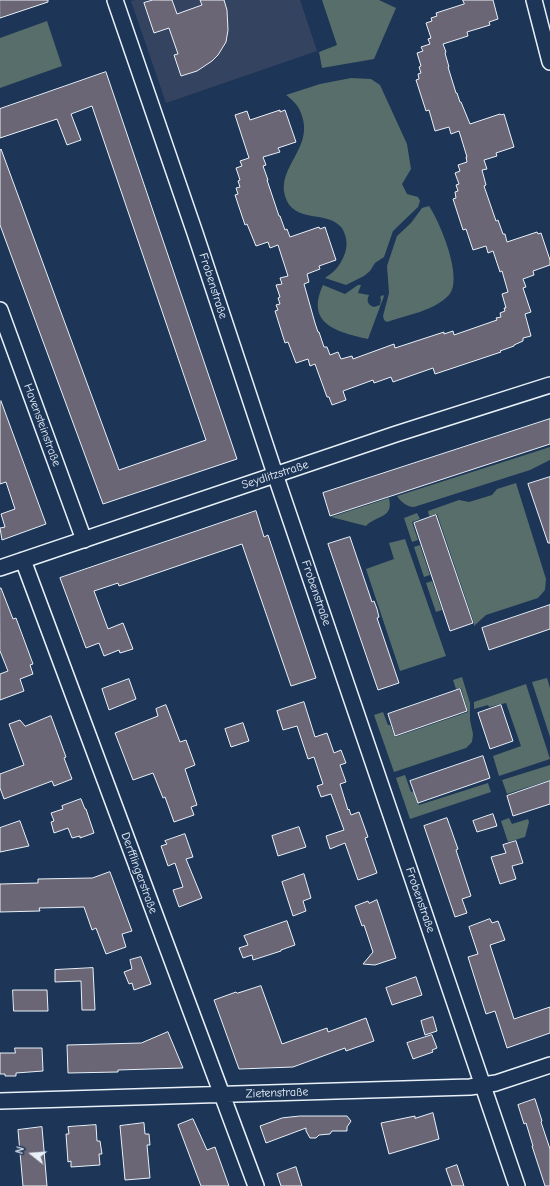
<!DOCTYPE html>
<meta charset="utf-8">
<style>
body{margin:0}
#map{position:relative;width:550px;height:1186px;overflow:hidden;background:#1d3557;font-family:"Comic Neue",sans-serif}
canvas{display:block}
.north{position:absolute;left:12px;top:1134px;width:40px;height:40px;-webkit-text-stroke:3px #1d3557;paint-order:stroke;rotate:287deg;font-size:11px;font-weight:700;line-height:16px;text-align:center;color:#e8f1f8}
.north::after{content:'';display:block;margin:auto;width:14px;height:18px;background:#e8f1f8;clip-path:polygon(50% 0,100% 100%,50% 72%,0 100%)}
</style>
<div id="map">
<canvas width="550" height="1186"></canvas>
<div class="north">N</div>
</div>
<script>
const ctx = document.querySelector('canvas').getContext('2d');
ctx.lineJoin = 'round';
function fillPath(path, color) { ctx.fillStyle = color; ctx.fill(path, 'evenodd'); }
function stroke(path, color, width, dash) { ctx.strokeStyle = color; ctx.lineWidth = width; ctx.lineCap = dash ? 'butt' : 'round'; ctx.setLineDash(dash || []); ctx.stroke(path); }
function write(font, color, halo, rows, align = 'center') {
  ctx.font = font + ' "Comic Neue",sans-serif'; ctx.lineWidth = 4; ctx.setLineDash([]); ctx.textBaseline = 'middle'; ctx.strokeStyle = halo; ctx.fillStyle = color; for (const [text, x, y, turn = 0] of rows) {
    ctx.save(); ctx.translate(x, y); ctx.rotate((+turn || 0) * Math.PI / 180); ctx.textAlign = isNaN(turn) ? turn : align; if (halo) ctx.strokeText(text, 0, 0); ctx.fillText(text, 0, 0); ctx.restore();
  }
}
const built = new Path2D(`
 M135,0H300L317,51L166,103L131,1Z`);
const green = new Path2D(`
 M322,0H379L396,8L374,59L322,68L319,52L337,45Z
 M47,21L62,66L0,88V38Z
 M351,78L371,79L380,85L407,144L411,169L402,184L407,194L418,197L420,201L418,207L393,231L384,257L375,263L370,271L364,276L346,285L325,278C336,271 341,264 345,253C347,247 347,240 345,235C344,232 343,229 341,227C327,210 293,224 285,196C277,167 313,148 302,116C299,106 294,101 286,95L320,84Z
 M429,206C440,222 464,279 449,295C434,311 407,315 387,322L384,320L383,316L389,293L387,266L397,236L411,223L422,208Z
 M323,285L345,294L358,285H361L358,293L369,295C366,301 368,305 374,307L380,305L381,299L380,297L383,295L384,296L368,339C337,332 305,324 323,285Z
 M550,447V460L530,470L414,507C407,507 401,502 397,496Z
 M516,483L546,579L545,590L538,598L486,615L474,626V623L437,514L429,516L428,511L459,500L469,502L492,495L497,489Z
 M389,498C394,519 376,515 366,526L331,517Z
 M417,513L420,519L412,522L418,540L412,542L404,518Z
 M405,539L446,656L400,671L366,569L394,559L389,543Z
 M420,545L430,575L424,577L414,547Z
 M432,581L442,610L436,612L426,583Z
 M462,677L470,703V720L473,734L472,742L466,748L394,772L374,715L383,712L388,725H390L395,737L468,712L461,688L456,689L453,680Z
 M547,678L550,688V737L532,682Z
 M526,684L550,759L499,776L493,756L521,746L506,703L489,707L488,705L474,709V702Z
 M550,765V780L507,794L502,780Z
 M405,775L411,792L414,791L419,805L488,783L491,792L410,819L396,778Z
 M509,818L512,824L528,819L529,822L525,837L508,842L501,821Z`);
const building = new Path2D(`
 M0,0H48V2L0,18Z
 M153,0H172L177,14L202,5L200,0H224L227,10L228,30L226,42L218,55L212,61L197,71L181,76L174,55L178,54L169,28L154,33L144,3Z
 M463,0H493L498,19L489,22L490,25L467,32L468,36L443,44L446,52L445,53L449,67H448L456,93H457L460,102H461L470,124L500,114L501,115L504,114L514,147L496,153L497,156L484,160L487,169L482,170L486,185L484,186L496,221L498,220L503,234H505L507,242L537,232L538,234L541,233L550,260V265L533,271L534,275L523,279L526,287L523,288L531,312L525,314L531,336L523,338V341L514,345V346L500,351L501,352L435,374L433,368L393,382L391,377L374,383L373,380L343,391L346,400L332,405L329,397H327L315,364L310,366L308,359L296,363L288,342L285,343L275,311L278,310L276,305L280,304L278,298L280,297L276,285L282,284L280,278L288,276L278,245L270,248L268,242L256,246L247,224L245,225L235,195L238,194L236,188L240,187L238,181L240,180L236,168L242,166L240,161L249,158L235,115L247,111L250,120L280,110V112L285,110L296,142L278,148L280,152L263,157L266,165L263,166L268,180H267L279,216H280L285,230L287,229L290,237L319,227L320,229L325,227L336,260L319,266L320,269L307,274L309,282L304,284L315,323L318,332H319L324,347H327L330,355L338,352L341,359L352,356L353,359L394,344L395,348L444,332V334L453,331L454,335L497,320L496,318L501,317L500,313L505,311L504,308H506L502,294L508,292L502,271L500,272L493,251L488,253L486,246L473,250L466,229L463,230L453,199L456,198L455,192L458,191L456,185L459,184L455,173L460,171L458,165L467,162L466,157H467L459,131L451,134L449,127L435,131L429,110L426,111L416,80L419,79L418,74L421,73L419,67L421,66L417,53L423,51L421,47L430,44L428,39L431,38L426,23L432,21L431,18L437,16L436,13L464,4Z
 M106,72L237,459L103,504L0,225V150L1,149L119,470L206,440L92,106L71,114L81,140L67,145L57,119L0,138V109Z
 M1,401L46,524L2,540L0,528L5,527L1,514L15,509L6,482L0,484V402Z
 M550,419V444L330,516L323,493Z
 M550,477V543H548L528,484Z
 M256,511L264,537L268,535L316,678L291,686L242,544L119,586L118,583L94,591L108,629L123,623L133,649L120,653L119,650L104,656L99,643L86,648L60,578Z
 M436,515L473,623L450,631L414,523Z
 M350,537L372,602L374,601L377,609L379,617L377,618L399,683L378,690L328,544Z
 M0,588H1L13,619L16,618L33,664L30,665L33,674L20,679L24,691L0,700V674L8,671L0,651Z
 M550,605V629L489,650L482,628Z
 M129,679L136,699L109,710L102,689Z
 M460,689L467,711L395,736L388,714Z
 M304,702L315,737L327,733L334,753L341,750L346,763L340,765L346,782L340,784L348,810L349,809L351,815L359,812L368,837L365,838L377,873L358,880L345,843L330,849L326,836L344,830L331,794L321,797L317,786L323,784L314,757L308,759L297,726L283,730L277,711Z
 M166,705L180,742L186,740L195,765L185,769L197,805L191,807L194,815L174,822L165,797L163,798L153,773L133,780L115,733L158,716L156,709Z
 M501,705L513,741L490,749L478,713Z
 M51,716L66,757L64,758L72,779L54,786L52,781L4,799L0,788V774L24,765L9,724L20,720L25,726Z
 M243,723L249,741L231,747L225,729Z
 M483,756L490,778L418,803L410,781Z
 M550,781V804L513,816L507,796Z
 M81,799L85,809H86L94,833L80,838V836L72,838L68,828L54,833L51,822L54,821L51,813L63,809L62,806Z
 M493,814L497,826L477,832L473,821Z
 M447,818L458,849L456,850L471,896L462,899L467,913L455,917L424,826Z
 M20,821L29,846L0,852V828Z
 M299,827L306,847L278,856L272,836Z
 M185,834L193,857L186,859L202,898L179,907L173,890L183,887L175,863L168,866L161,846L167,844L165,841Z
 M516,841L523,863L512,866L516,879L500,884L491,857L506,853L503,845Z
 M110,872L132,931L122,934L126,947L106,954L96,928L92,930L84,907L39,908L40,911L0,912V884L38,883V879L92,878Z
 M304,874L311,898L303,901L306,911L293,916L282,882Z
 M377,900L396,958L375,965L363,964L373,952L364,925L362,926L355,906L368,901L369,903Z
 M490,919L492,923L498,921L505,940L490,945L514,1019L550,1007V1033L507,1048L495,1011L486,1014L468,957L478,954L469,927Z
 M287,921L295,945L281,950V951L253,960L252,955L243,958L239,948L248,945L244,936Z
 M141,957L151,984L134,990L132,983L129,984L124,972L132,969L130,960Z
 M93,968L95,1010H82L81,981L55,982V970Z
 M416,977L422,995L392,1005L386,988Z
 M261,986L282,1044L327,1028L328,1032L366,1018L374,1041L346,1051L345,1048L293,1067L239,1069L214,1000L236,992L237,993Z
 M13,990H47L48,1011H14Z
 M433,1017L437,1031L425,1035L421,1021Z
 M168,1032L183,1068L118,1070V1072L68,1073L67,1045L141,1043Z
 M432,1035L437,1048L432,1050L433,1052L413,1059L407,1043Z
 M15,1048H42L43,1071L16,1073V1076H5V1074H0V1053H15Z
 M535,1099L542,1121L541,1122L550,1149V1186H545L532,1146H533L526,1123L524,1124L518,1105Z
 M433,1113L439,1139L389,1154L381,1123L415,1116V1118Z
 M300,1116H347L351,1121L347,1127V1131H332L330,1134L319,1135L316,1138H310L306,1131V1128L266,1143L260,1126L282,1118Z
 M193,1119L207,1150L215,1147L229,1186H201L178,1125Z
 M144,1123L145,1134H149L150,1145H147L150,1178L125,1180L120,1126Z
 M96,1125L97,1141H100L102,1154H99L100,1165L71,1167V1161L68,1162L66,1134H69L68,1127Z
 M42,1127L47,1186H23L18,1130Z
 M457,1165L464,1186H452L446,1169Z
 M296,1167L302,1186H281L277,1174Z`);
const street = new Path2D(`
 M115,0L195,233L275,474L517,1186
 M534,0L550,62
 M0,310L84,540
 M23,560L256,1186
 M0,568L396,434L550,385
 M0,1101L470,1087L496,1083L550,1065`);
const streetNames = [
 ["Frobenstraße",213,286,72],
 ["Havensteinstraße",42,425,70],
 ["Seydlitzstraße",275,475,-18],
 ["Frobenstraße",316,593,71],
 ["Derfflingerstraße",139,873,70],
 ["Frobenstraße",420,900,71],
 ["Zietenstraße",277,1093,-2]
];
fillPath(built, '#344460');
fillPath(green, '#576e6a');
fillPath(building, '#6a6676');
stroke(building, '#e8f1f8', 1);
stroke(street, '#e8f1f8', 18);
stroke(street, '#1d3557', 15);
write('12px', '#e8f1f8', '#1d3557', streetNames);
</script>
